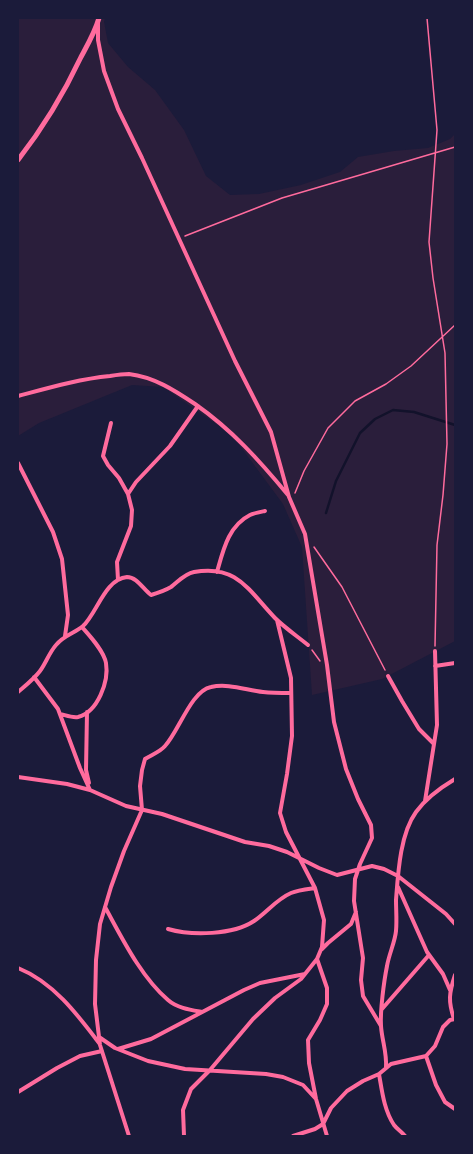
<!DOCTYPE html>
<style>
body{margin:0}
#map{position:relative;width:473px;height:1154px;overflow:hidden;background:#1b1b3a;font-family:Overpass,sans-serif}
canvas{display:block}
.frame{position:absolute;inset:0;border:19px solid #1b1b3a;pointer-events:none}
</style>
<div id="map">
<canvas width="473" height="1154"></canvas>
<div class="frame"></div>
</div>
<script>
const ctx = document.querySelector('canvas').getContext('2d');
ctx.lineJoin = 'round';
function fillPath(path, color) { ctx.fillStyle = color; ctx.fill(path, 'evenodd'); }
function stroke(path, color, width, dash) { ctx.strokeStyle = color; ctx.lineWidth = width; ctx.lineCap = dash ? 'butt' : 'round'; ctx.setLineDash(dash || []); ctx.stroke(path); }
const green = new Path2D(`
 M18,18H105L104,22L108,43L128,67L155,90L184,130L206,176L230,195L259,194L301,185L340,172L358,157L394,151L428,148L450,139L455,134V641L382,679L312,695L302,547L283,504L232,435L163,387L132,385L39,423L18,436Z`);
const stream = new Path2D(`
 M326,513L336,481L360,433L375,419L393,410L414,412L455,425`);
const path = new Path2D(`
 M427,18L437,130L429,242L433,278L445,353L447,444L443,495L437,545L435,646
 M185,236L282,198L455,147
 M295,493L304,471L328,428L355,401L386,384L411,366L455,325
 M314,547L342,587L385,670
 M312,650L320,661`);
const minor = new Path2D(`
 M98,22V40L104,71L118,109L142,158L235,361L271,432L289,497L305,534L327,665L334,722L346,769L358,799L371,825L372,838L360,864L355,879L354,901L363,958L361,980L363,996L381,1026
 M18,396C48,388 79,379 110,376C116,375 123,374 129,374C154,377 174,390 195,404C232,430 259,460 288,495
 M111,423L103,456L108,465L119,478L128,494
 M18,463L53,532L62,559L68,615L65,636
 M217,572C223,551 228,526 250,515C254,513 260,512 265,511
 M118,580L117,562L131,526L132,510L128,494L136,482L170,446L198,406
 M435,666L455,663
 M388,676L402,701L419,729L433,743
 M34,677L58,709L80,768L90,790
 M18,692C25,686 34,679 40,671C46,663 49,653 56,645C64,635 75,633 83,626C97,613 105,579 127,577C137,577 143,589 151,595C158,593 164,591 171,587C178,582 184,574 194,572C237,564 249,591 275,618C285,628 297,636 308,645
 M87,712L86,770L89,783
 M60,714C65,715 72,718 78,717C98,712 109,681 106,663C104,651 90,636 82,627
 M18,777L67,784L90,790L126,806L162,814L245,842L269,846L287,852L319,868L337,875L372,866L384,869L398,876L446,914L455,924
 M425,801L437,725L435,651
 M398,887L427,952L443,974L450,990
 M105,907C122,938 141,977 168,1000C177,1008 191,1010 202,1012
 M168,929C192,936 233,935 254,921C267,912 277,899 291,893C298,890 308,889 315,888
 M322,949L328,943L351,924L356,912
 M317,959L327,988V1004L320,1020L308,1040L309,1063L316,1099L327,1136
 M18,968C53,982 77,1014 99,1043
 M382,1009L429,955
 M454,1019C448,1001 449,993 455,975
 M99,1037L115,1048L148,1061L185,1069L266,1074L283,1077L303,1085L316,1099
 M118,1049L151,1039L244,990L260,983L305,974
 M426,1056L436,1085L445,1102L455,1109
 M386,1068C387,1052 382,1041 381,1026C380,1011 384,981 387,966C389,954 395,942 396,931C397,921 396,910 396,900C398,874 400,834 416,812C426,798 440,788 455,779
 M379,1074C382,1091 384,1110 394,1125C397,1129 402,1132 405,1136
 M18,1092L57,1068L80,1056L102,1051
 M129,1136L100,1045L95,1004L96,960L100,924L111,887L124,851L142,810L140,786L142,770L145,759C151,755 160,752 165,746C179,731 191,691 211,687C228,683 246,690 263,692C272,693 281,693 291,693
 M184,1136L183,1110L191,1089L210,1070L253,1019L275,998L301,979L317,959L322,947L324,920L315,888L286,832L280,813L287,774L292,736L291,678L277,620
 M293,1136L315,1129L323,1124L331,1108L347,1091L363,1081L379,1074L391,1064L426,1056L435,1046L443,1027L450,1020L455,1019`);
const tertiary = new Path2D(`
 M18,160C43,128 64,93 81,57C88,44 95,32 99,18`);
fillPath(green, '#2a1e3b');
stroke(stream, '#12122b', 2.5);
stroke(path, '#ff6b9d', 1.5);
stroke(minor, '#ff6b9d', 4);
stroke(tertiary, '#ff6b9d', 5);
</script>
